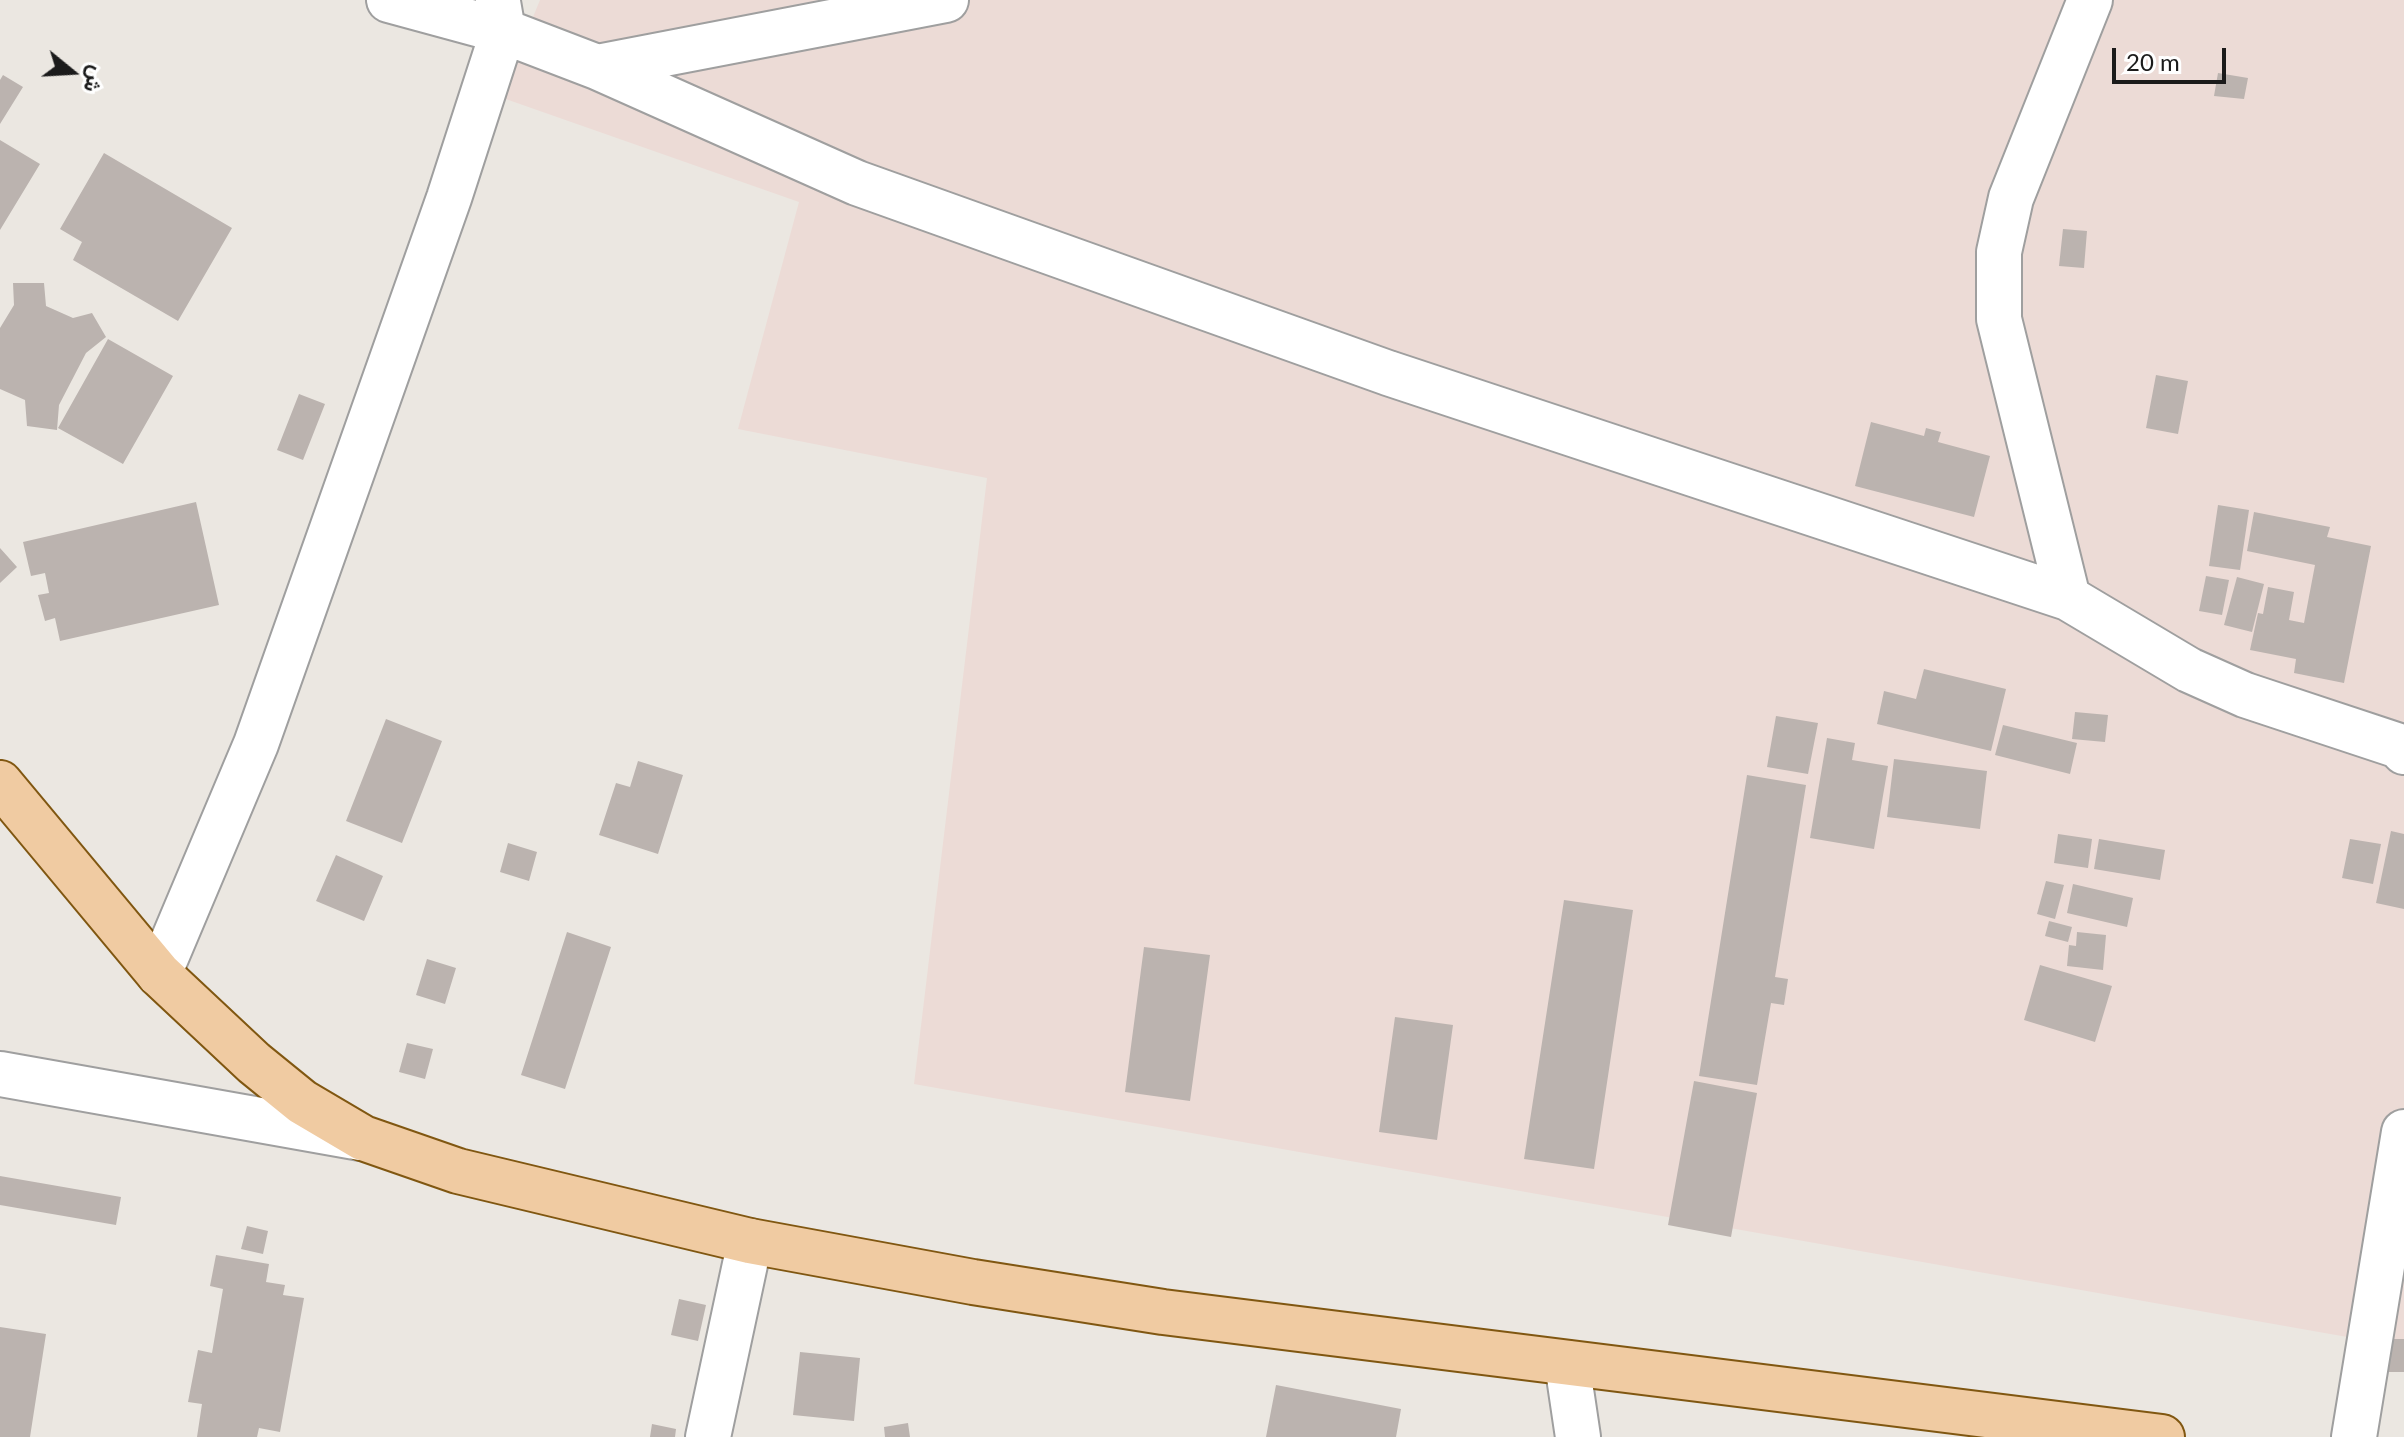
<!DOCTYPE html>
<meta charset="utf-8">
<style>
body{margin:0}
#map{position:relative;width:2404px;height:1437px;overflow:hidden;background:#ebe7e1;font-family:Lato,Vazirmatn,sans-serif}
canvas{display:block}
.north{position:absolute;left:32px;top:32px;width:80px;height:80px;-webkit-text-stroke:6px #fff;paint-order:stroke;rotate:108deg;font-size:22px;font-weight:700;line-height:32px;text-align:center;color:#1b1b1b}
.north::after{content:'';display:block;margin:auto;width:28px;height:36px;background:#1b1b1b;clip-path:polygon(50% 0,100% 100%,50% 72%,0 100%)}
.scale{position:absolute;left:2112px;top:48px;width:114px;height:36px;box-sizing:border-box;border:4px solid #1b1b1b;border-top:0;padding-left:10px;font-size:24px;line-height:28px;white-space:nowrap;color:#1b1b1b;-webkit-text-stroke:6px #fff;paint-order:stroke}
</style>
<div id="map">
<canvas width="2404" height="1437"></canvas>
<div class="north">ش</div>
<div class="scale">20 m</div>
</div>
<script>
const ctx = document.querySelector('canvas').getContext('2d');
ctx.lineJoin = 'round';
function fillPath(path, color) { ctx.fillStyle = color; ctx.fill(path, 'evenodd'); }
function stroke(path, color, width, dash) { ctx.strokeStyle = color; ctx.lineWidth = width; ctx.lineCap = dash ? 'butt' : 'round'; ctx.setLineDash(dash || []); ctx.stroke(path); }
const military = new Path2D(`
 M540,0H2404V1347L914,1084L987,478L738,429L799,202L500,97Z`);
const building = new Path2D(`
 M2218,73L2248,78L2244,99L2214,96Z
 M3,75L23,87L0,124V80Z
 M0,140L40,164L0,230Z
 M104,153L232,228L178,321L73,260L82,242L60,229Z
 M2063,229L2087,231L2084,268L2059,266Z
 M13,283H44L46,306L73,318L92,313L106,337L86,353L59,405L57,430L27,426L25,400L0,389V328L14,305Z
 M108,339L173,376L123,464L58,428Z
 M2156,375L2188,381L2178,434L2146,428Z
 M299,394L325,404L303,460L277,450Z
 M1871,422L1924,436L1926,428L1941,432L1938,442L1990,456L1974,517L1855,486Z
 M196,502L219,605L60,641L55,618L45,621L38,595L49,593L45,573L31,576L23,542Z
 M2218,505L2249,510L2240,570L2209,566Z
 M2254,512L2330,527L2327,537L2371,546L2344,683L2294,673L2296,659L2250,650L2258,613L2263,614L2268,587L2294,592L2289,620L2304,623L2315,565L2247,551Z
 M0,548L17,567L0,583Z
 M2206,576L2229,580L2222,615L2199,611Z
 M2237,577L2264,584L2252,632L2224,625Z
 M1924,669L2006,689L1991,751L1877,724L1884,691L1916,699Z
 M2075,712L2108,715L2105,742L2072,739Z
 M1776,716L1818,723L1808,774L1767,767Z
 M386,719L442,741L402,843L346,821Z
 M2003,725L2077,743L2070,774L1995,755Z
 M1827,738L1855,743L1852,760L1888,766L1874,849L1810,838Z
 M1894,759L1987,771L1980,829L1887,817Z
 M638,761L683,775L658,854L599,835L616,783L630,787Z
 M1747,775L1806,785L1775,977L1788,979L1784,1005L1771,1003L1757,1085L1699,1076Z
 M2391,831L2404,834V909L2376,903Z
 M2058,834L2092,839L2088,868L2054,863Z
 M2099,839L2165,850L2160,880L2094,869Z
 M2350,839L2381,844L2373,884L2342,878Z
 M508,843L537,852L529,881L500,872Z
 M336,855L383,876L364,921L316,901Z
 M2046,881L2064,885L2055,919L2037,914Z
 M2073,884L2133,898L2127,927L2067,913Z
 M1564,900L1633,910L1594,1169L1524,1159Z
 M2049,921L2072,927L2068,942L2045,936Z
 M567,932L611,947L565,1089L521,1075Z
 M2077,932L2106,935L2103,970L2067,966L2069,945L2076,946Z
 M1144,947L1210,955L1190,1101L1125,1092Z
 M427,959L456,968L445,1004L416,995Z
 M2040,965L2112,986L2095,1042L2024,1020Z
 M1395,1017L1453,1025L1437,1140L1379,1132Z
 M407,1043L433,1049L425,1079L399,1072Z
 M1694,1081L1757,1093L1731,1237L1668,1225Z
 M0,1176L121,1197L116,1225L0,1205Z
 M247,1226L268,1231L263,1254L241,1249Z
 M216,1255L269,1264L266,1282L285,1285L283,1295L304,1298L280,1432L259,1428L257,1437H197L202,1404L188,1402L198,1350L212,1353L223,1289L210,1286Z
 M679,1299L706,1305L698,1341L671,1335Z
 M0,1327L46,1334L30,1437H0Z
 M2385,1339H2404V1372H2384Z
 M800,1352L860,1358L854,1421L793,1415Z
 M1276,1385L1401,1409L1396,1437H1266Z
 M908,1423L910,1437H885L884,1427Z
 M652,1424L676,1429L675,1437H650Z`);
const minor = new Path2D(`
 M389,0L503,31L597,67L857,183L1388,373L2068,598L2189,670L2245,695L2399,746L2404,752
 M597,67L946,0
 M2068,598L1999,319V252L2011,198L2090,0
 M159,974L256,744L449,198L503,31L498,2
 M0,1074L361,1138
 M1567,1363L1578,1437
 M708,1437L750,1241
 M2354,1437L2404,1132`);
const major = new Path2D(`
 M0,783L159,974L254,1063L302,1102L363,1138L458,1171L750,1241L973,1282L1163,1312L2162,1437`);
fillPath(military, '#ecdbd6');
fillPath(building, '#bbb3af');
stroke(minor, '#9f9f9f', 48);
stroke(major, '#805711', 48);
stroke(minor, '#fff', 44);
stroke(major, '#f0cba2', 44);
</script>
